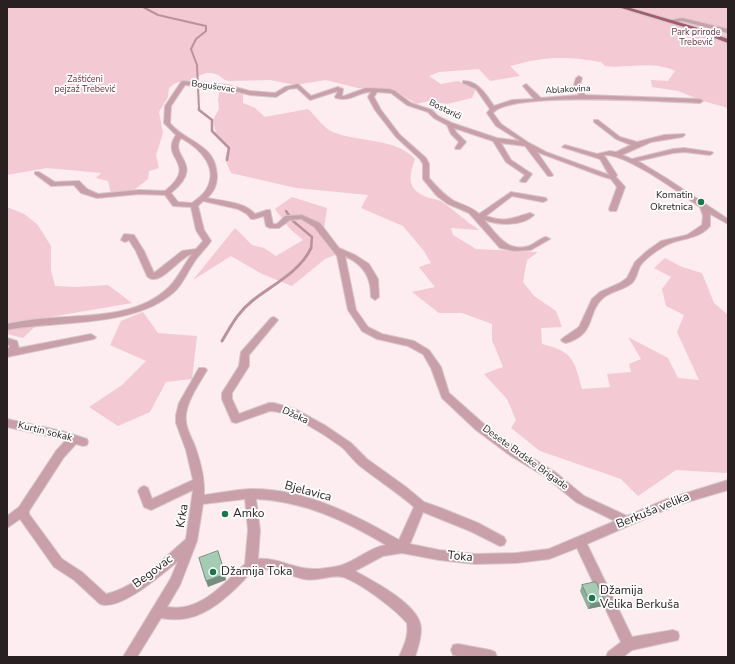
<!DOCTYPE html>
<meta charset="utf-8">
<style>
body{margin:0}
#map{position:relative;width:735px;height:664px;overflow:hidden;background:#fdecf0;font-family:"Nunito Sans",sans-serif}
canvas{display:block}
.frame{position:absolute;inset:0;border:8px solid #292022;pointer-events:none}
</style>
<div id="map">
<canvas width="735" height="664"></canvas>
<div class="frame"></div>
</div>
<script>
const ctx = document.querySelector('canvas').getContext('2d');
ctx.lineJoin = 'round';
function fillPath(path, color) { ctx.fillStyle = color; ctx.fill(path, 'evenodd'); }
function stroke(path, color, width, dash) { ctx.strokeStyle = color; ctx.lineWidth = width; ctx.lineCap = dash ? 'butt' : 'round'; ctx.setLineDash(dash || []); ctx.stroke(path); }
function write(font, color, halo, rows, align = 'center') {
  ctx.font = font + ' "Nunito Sans",sans-serif'; ctx.lineWidth = 3.5; ctx.setLineDash([]); ctx.textBaseline = 'middle'; ctx.strokeStyle = halo; ctx.fillStyle = color; for (const [text, x, y, turn = 0] of rows) {
    ctx.save(); ctx.translate(x, y); ctx.rotate((+turn || 0) * Math.PI / 180); ctx.textAlign = isNaN(turn) ? turn : align; if (halo) ctx.strokeText(text, 0, 0); ctx.fillText(text, 0, 0); ctx.restore();
  }
}
const green = new Path2D(`
 M7,7H728V108L703,101L678,91L652,87L651,80L668,81L675,71C652,60 628,69 605,66L601,62C566,56 545,56 510,66L520,76L490,81L479,69L439,72L429,76L441,84L458,81L476,89L472,98L447,104L429,101L416,104L399,93L384,88H358L326,80L295,85L270,80L229,81C223,80 223,78 218,75C205,69 197,78 188,81C178,83 178,80 169,88L168,97L159,112L163,133L156,155L159,168L149,171L148,179L133,191L111,193L108,181L96,178L101,173L47,168L7,175Z
 M220,90L243,92V103L255,108L265,117L308,109C316,116 323,128 333,132C360,143 394,137 415,159C408,179 407,190 429,198C434,199 440,200 444,203C456,212 467,222 479,230L451,228L453,235L476,249L538,252L527,260L523,282L534,296L556,311L562,327L541,328L542,344C574,352 574,360 582,389L610,387L607,374L631,372L629,364L641,359L628,337L668,358L678,378L699,380L677,332L684,315L666,306L662,289L671,277L654,268L665,258L682,267L702,273L714,303L728,315V471L726,473L676,470L638,496L621,479L540,451L511,428L516,420L507,399L484,374L503,367L492,340V324L462,313H439L412,292L435,287L419,267L431,263L424,251L403,226L361,208L368,195L296,188L231,173L225,159L228,146L216,133L213,120L219,109L218,99Z
 M292,197L327,208L323,236L343,252L325,259L292,286L262,274L231,256L193,280L235,228L252,245L264,248L276,256L303,240L290,229L275,209Z
 M7,207L24,214L37,224L51,246V270L55,286L76,287L108,285L132,303L44,318L23,338L7,334Z
 M143,312L158,333L197,336L192,379L166,382L150,412L118,426L89,407L122,385L146,361L110,345L121,321Z`);
const streamFar2 = new Path2D(`
 M143,7L158,15L206,26V31L196,39L191,49L197,65L199,109`);
const streamFar1 = new Path2D(`
 M199,108V110L212,120V131L229,148L227,160
 M286,211L293,221L312,237L311,249`);
const stream = new Path2D(`
 M222,341C231,326 238,312 252,301C272,285 300,272 311,248`);
const minor = new Path2D(`
 M682,18L728,29V33L682,21L670,23L667,21Z
 M579,76L582,78L580,85L585,95L700,99L703,101L700,103C668,102 509,91 493,113L501,124L529,143L546,152L609,175L600,159L562,147L565,145L597,154L610,151L616,152L631,145L616,139L594,122V120H598L620,137L637,142L664,135L684,134L685,135L682,137L651,142L622,155L632,159L673,149L684,148L712,152L713,153L710,155L684,152L673,153L638,161L666,178L728,219V224L710,214V226C697,241 679,237 663,247C656,251 645,259 640,266C637,272 637,278 632,283C624,290 611,291 603,298C586,313 597,334 566,343L563,342L561,340L563,338L579,327L592,299L600,292L620,283L627,278L635,262L647,251L661,241L687,235L702,225L703,216L700,207C681,194 626,153 604,155L617,175L616,177L625,187L617,209L616,211H610L609,209L617,187L611,179L601,176L537,152L553,175L552,176H548L525,146L501,143L511,160L532,174L526,182H522L520,181L525,175L506,162L493,141L454,128L456,132L466,142L460,149H456L455,148L459,142L451,134L447,125L434,118L428,112L407,105L391,93L377,92L374,97L381,110L400,135L426,158L429,164V178C436,186 444,195 454,201C463,205 472,207 479,214L511,192L546,198L547,200L543,202L512,196L486,216C506,223 512,218 530,213L534,215C521,227 499,225 484,220C497,234 507,253 529,246C535,244 540,238 546,237L550,239L531,250L514,251L500,248L469,213L448,204L437,196L423,179V164L420,159L396,137L375,110L368,97L371,92C357,92 352,102 336,98L335,97L338,91L310,100L297,88L289,89L276,97L250,95L227,89L185,85L171,106L170,123C186,143 216,143 217,176C217,185 214,192 207,198C222,201 245,202 255,214L267,210H270L273,224H277L285,216L302,215L320,223L339,248L355,255L369,264L378,279L379,297L375,300L371,297C371,277 364,265 345,256L356,310L368,327L382,334L414,341L429,350L441,367L449,393L484,424L519,450L555,472L584,496L627,516L667,499L728,480V490L674,506L587,544L632,637L673,630L678,632L679,636L678,640L632,650L623,657H606L608,652L621,642L577,548L549,559L516,563L475,564L439,560L402,553L383,556L355,571C373,581 414,602 420,623C423,633 418,647 415,657H399C404,645 409,637 407,623C395,609 361,583 343,577C332,574 317,582 304,579C292,577 265,564 254,571C247,575 242,583 236,588C214,609 193,624 161,618L137,657H123L171,578L178,561C163,574 119,612 100,604L74,580L54,567L20,519L7,528V516L19,507L56,451L66,440L7,427V419L62,431L87,439L88,442L87,445L83,446L76,444L64,457L29,511V514L62,559L82,572L106,594C137,587 163,559 186,539L193,490L151,510L144,507L138,491L140,488L144,486L148,488L152,499L193,480L186,450L176,423V415L179,403L199,368H205L207,370C199,384 188,399 186,414C184,426 192,438 196,449C201,464 205,479 204,495C219,493 234,490 250,489C303,488 354,514 399,540L414,507C397,492 378,480 360,466C354,461 349,454 343,448C327,436 289,411 270,411L236,423L232,422L222,399V393L239,366L241,352L271,318L274,317L278,320L249,355V366L232,393V399L239,414L269,403H274L295,409L326,426L351,443L367,459L406,487L424,502L441,508L478,523L504,537L506,541L504,545L500,546L470,531L423,512L410,544L439,550L475,554L516,553L549,549L615,521L576,502L547,478L511,456L476,430L442,398L431,368L423,354L408,346L377,339L362,331L348,310L337,256L314,227L301,219L290,220L279,228H270L266,226L264,216L254,219H251L247,214L238,209L203,201L198,206L204,230L211,241C205,250 198,255 193,264C187,273 182,285 174,292C134,328 58,320 7,330V324C21,321 35,319 50,318C89,315 139,317 169,287C179,277 184,264 192,254C179,257 159,289 147,276L136,251L129,240L125,242L121,240L124,234L134,235L144,251L154,273L182,251L196,249L203,241L196,230L191,207L173,206L165,195L139,194L97,198L81,193L74,185L51,186L35,174V172H39L55,182L79,181L87,189L98,194L139,190L165,191C200,163 159,159 176,135L164,123L165,106L181,82L183,81L227,85L250,91L275,93L285,87L298,84L311,96L338,87L343,89L342,96H344L366,88L389,89L395,91L411,103L432,110L438,116L452,123L497,138L520,141L496,126L487,113L490,109L476,89L463,83V81C478,80 487,96 494,106L512,100L534,99L523,86L526,84L541,98L579,95L574,85L576,78ZM181,138C199,148 220,167 206,190C203,195 197,199 192,203L178,202L171,193C207,164 168,157 181,138ZM245,499L248,530L245,564C223,584 200,613 167,607L180,585L197,541L203,504ZM256,499C304,501 346,521 386,545C370,547 358,560 342,565C337,567 321,569 315,569C295,570 278,557 258,559L260,530Z
 M91,334L96,337L94,339L7,357V350L10,346L7,344V338L17,341L19,348Z
 M458,644L490,650L495,652L497,657L458,656L453,655L451,650L453,645Z`);
const major = new Path2D(`
 M618,7H627L695,27L728,39V43L691,29Z`);
const wall = new Path2D(`
 M582,585L605,601L603,606L588,609L580,591Z`);
const shadedWall = new Path2D(`
 M225,574L226,580L208,587L206,581Z
 M605,601L603,606L588,609L591,604Z`);
const building = new Path2D(`
 M218,551L225,574L206,581L199,558Z
 M596,582L605,601L591,604L582,585Z`);
const markers = [
 [701,202,4,"#1a774d"],
 [225,514,4,"#1a774d"],
 [213,572,4,"#1a774d"],
 [592,598,4,"#1a774d"]
];
const farParknames = [
 ["Park prirode",696,33],
 ["Trebević",696,43],
 ["Zaštićeni",85,80],
 ["pejzaž Trebević",85,90]
];
const farStreetnames = [
 ["Boguševac",213,87,8],
 ["Ablakovina",568,90,-3],
 ["Bostarići",445,110,26]
];
const poiNames = [
 ["Komatin",693,196],
 ["Okretnica",693,208]
];
const streetNames = [
 ["Džeka",295,416,24],
 ["Kurtin sokak",45,432,14],
 ["Desete Brdske Brigade",525,458,36]
];
const nearStreetnames = [
 ["Bjelavica",308,492,15],
 ["Berkuša velika",653,511,-22],
 ["Krka",183,516,-80],
 ["Toka",460,557,5],
 ["Begovac",153,572,-37]
];
const nearPoinames = [
 ["Amko",233,514],
 ["Džamija Toka",221,572],
 ["Džamija",600,591],
 ["Velika Berkuša",600,605]
];
fillPath(green, '#f3c9d3');
stroke(streamFar2, '#ba929c', 2);
stroke(streamFar1, '#ba929c', 2.5);
stroke(stream, '#ba929c', 3);
stroke(minor, '#d7c7cb', 2);
stroke(major, '#d7c7cb', 2);
fillPath(minor, '#c9a0aa');
fillPath(major, '#a15c70');
fillPath(wall, '#8faf9c');
fillPath(shadedWall, '#748e7f');
fillPath(building, '#a6cbb5');
stroke(building, '#748e7f', 1);
for (const [x, y, r, color] of markers) { const dot = new Path2D(); dot.arc(x, y, r, 0, 2 * Math.PI); ctx.fillStyle = color; ctx.fill(dot); stroke(dot, '#fff', 1.5); }
write('9px', '#683242', '#fff', farParknames);
write('9px', '#292022', '#fff', farStreetnames);
write('10px', '#292022', '#fff', poiNames, 'right');
write('10px', '#292022', '#fff', streetNames);
write('12px', '#292022', '#fff', nearStreetnames);
write('12px', '#292022', '#fff', nearPoinames, 'left');
</script>
